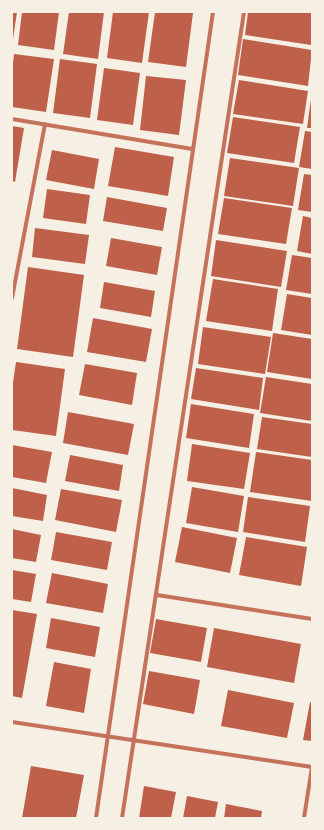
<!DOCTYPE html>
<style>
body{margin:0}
#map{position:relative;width:324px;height:830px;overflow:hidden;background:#f6efe4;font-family:Bitter,serif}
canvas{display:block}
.frame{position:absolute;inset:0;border:13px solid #f6efe4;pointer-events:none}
</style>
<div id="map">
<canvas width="324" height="830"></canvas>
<div class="frame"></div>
</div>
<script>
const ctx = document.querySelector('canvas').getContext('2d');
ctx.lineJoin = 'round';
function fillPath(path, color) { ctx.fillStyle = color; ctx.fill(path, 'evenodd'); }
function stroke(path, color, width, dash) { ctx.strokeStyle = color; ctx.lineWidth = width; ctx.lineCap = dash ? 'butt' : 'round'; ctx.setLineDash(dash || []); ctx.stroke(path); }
const building = new Path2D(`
 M12,12H17L13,39H12Z
 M22,12H59L54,50L18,45Z
 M69,12H104L98,59L63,54Z
 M113,12H149L142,63L107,58Z
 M155,12L193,13L186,67L148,62Z
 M248,12H312L311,45L245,35Z
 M243,39L312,50L308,86L238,75Z
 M14,54L54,59L46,112L12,107V72Z
 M60,59L97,64L90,118L53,113Z
 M104,68L140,73L133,125L97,120Z
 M146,76L186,80L179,135L140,130Z
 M239,80L308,91L303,124L233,114Z
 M311,99H312V128H307Z
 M233,117L300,127L294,163L227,153Z
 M12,126L24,128L15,182L12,181Z
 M305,131L312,132V169L299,167Z
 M115,147L174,157L168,196L108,186Z
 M52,150L99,159L94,189L46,180Z
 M230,158L299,168L293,206L224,196Z
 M304,174L312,175V212L298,210Z
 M47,189L90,195L86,224L43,218Z
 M107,197L167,208L163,231L103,221Z
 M224,198L292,208L286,244L218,234Z
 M303,216L312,218V254L297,251Z
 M35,228L89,235L85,264L32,257Z
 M111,238L162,247L157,275L106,266Z
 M216,240L287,251L281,287L211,276Z
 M292,255L312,258V294L286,290Z
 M28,267L84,275L73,357L17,349Z
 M213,279L278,289L272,331L206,321Z
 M104,282L155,291L151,317L100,308Z
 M287,294L312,298V335L281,330Z
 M93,318L152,329L146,362L87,352Z
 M203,327L271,337L265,374L198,364Z
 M273,333L312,339V379L267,372Z
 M16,362L65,369L56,436L12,430V389Z
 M85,364L137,373L132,405L79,395Z
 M196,368L263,378L259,410L191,399Z
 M266,377L312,384V421L260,413Z
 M191,404L254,414L249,448L186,438Z
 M68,412L134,424L128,455L63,443Z
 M262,417L312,424V457L257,449Z
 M192,444L250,453L244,489L187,481Z
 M12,445L52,452L46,483L12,477Z
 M256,452L312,460V501L250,492Z
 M70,455L123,465L119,491L65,481Z
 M192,487L244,496L238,532L186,523Z
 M12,488L47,495L43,521L12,516Z
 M61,489L122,500L116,532L55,520Z
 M248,497L310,506L305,542L243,532Z
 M182,527L237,538L230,573L175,562Z
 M12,529L41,535L36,562L12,558Z
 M56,532L112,542L107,570L51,560Z
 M246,537L307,547L301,586L239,575Z
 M12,570L36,574L31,602L12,599Z
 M52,573L108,584L103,613L46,603Z
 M12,610L37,614L22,698L12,696Z
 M51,618L100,627L95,657L46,648Z
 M156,619L207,628L201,662L150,653Z
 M214,628L301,644L294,683L207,667Z
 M54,662L91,669L84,713L46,706Z
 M149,671L200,680L194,714L143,704Z
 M228,690L294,703L287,738L221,726Z
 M310,702L312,703V741L303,740Z
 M31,766L84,775L76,818H22Z
 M144,786L176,792L171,818H139Z
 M187,796L218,802L215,818H183Z
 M226,804L262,811L261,818H224Z`);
const minor = new Path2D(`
 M12,119L192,149
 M12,298L45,124
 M157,595L312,619
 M12,722L312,767
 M96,818L213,12
 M122,818L244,12
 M304,818L312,767`);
fillPath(building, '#bf614a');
stroke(minor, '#c5725c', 4);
</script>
